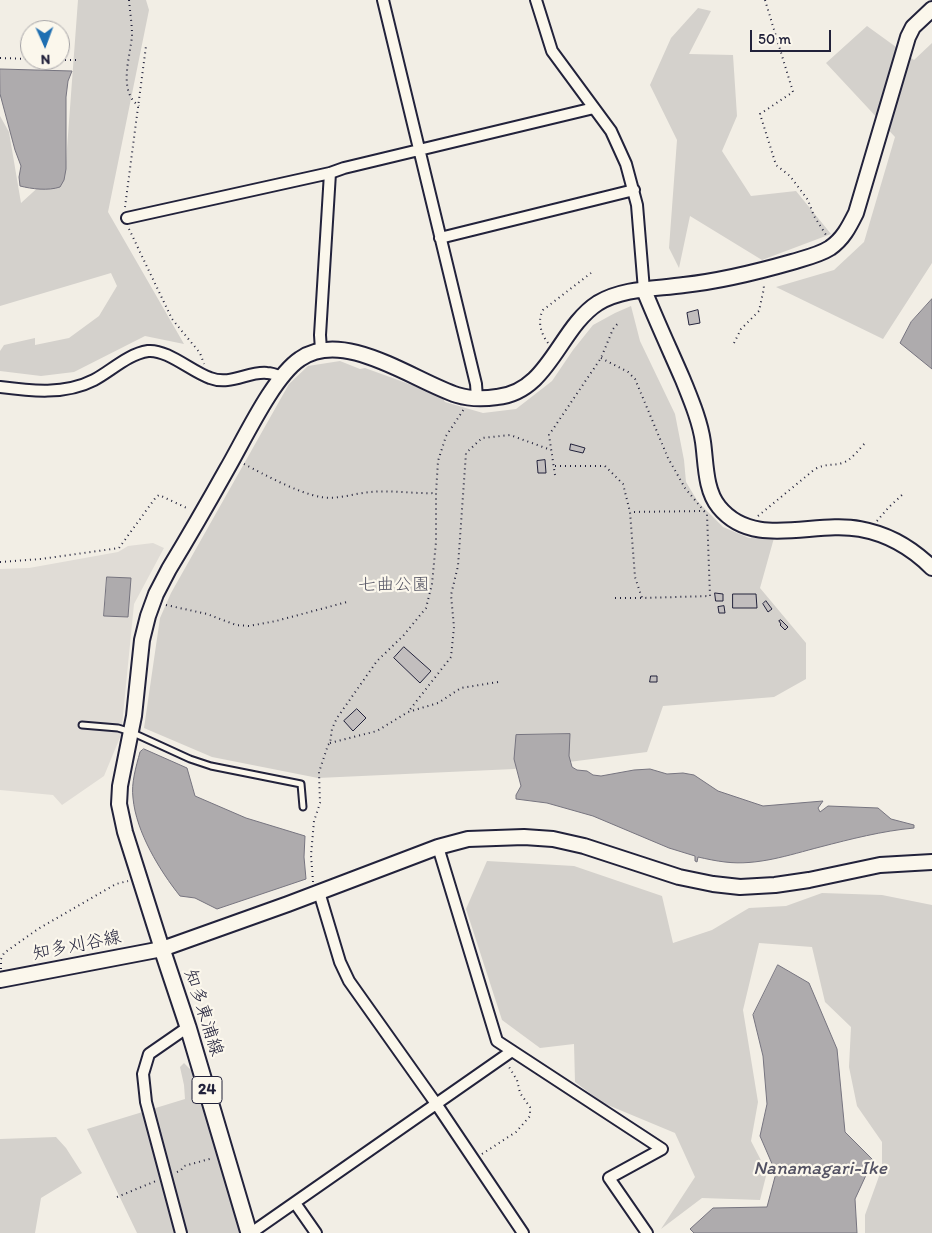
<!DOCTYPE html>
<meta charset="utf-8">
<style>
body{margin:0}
#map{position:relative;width:932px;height:1233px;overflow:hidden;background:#f2eee5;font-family:Itim,sans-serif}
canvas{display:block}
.north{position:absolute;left:20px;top:20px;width:50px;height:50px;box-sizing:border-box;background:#fbf7ec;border:1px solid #a4a2a5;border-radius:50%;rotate:178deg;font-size:14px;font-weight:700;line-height:20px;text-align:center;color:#22223b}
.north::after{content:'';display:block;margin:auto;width:18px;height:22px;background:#1f6fb2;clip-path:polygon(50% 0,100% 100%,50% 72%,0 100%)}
.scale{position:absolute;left:750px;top:30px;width:81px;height:22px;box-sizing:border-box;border:2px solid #22223b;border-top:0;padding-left:6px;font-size:15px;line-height:18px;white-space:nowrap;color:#22223b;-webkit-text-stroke:4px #fbf7ec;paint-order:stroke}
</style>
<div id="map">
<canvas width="932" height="1233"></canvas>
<div class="north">N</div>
<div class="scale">50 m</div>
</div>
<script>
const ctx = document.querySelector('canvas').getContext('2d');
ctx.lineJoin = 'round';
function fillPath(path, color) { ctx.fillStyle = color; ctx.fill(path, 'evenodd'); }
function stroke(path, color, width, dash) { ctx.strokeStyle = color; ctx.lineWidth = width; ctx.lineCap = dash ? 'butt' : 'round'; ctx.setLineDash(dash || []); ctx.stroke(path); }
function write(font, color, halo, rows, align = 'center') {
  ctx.font = font + ' Itim,"Klee One",sans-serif'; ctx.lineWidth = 4.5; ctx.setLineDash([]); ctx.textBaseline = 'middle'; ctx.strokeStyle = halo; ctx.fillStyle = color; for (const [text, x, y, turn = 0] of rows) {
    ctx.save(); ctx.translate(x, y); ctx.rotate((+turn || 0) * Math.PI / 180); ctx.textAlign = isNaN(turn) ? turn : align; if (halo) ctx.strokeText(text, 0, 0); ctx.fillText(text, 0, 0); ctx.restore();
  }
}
const built = new Path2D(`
 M153,543L164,548L134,604L121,735L104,776L62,805L53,795L0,790V569L29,568L118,552L128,546Z`);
const green = new Path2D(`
 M78,0H146L149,10L108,212L184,344L145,336L74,372L41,376L0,371V351L4,345L35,338V345L69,338L99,316L117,286L111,273L0,306V116L9,132L21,203L66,162Z
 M698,8L711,11L689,54L733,55L737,116L722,151L751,196L796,191L831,234L762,260L690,216L679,268L669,248L677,140L650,85L671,38Z
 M867,26L914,60L932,43V263L883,339L776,287L834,270L864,242L895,137L826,63Z
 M631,306L640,341L675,414L684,460L686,482L698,502L723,527L749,538H774L760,588L806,643V679L774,697L663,706L647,752L514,769L318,778L212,757L144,728L160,618L171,593L289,384L308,366L340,361L360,369L365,368L442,396L445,402L483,413L516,409L552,381L573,350L593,325L615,313Z
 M487,861L574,866L662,896L673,943L712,930L749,908L786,906L822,893L882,895L932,905V1233H865V1215L882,1168V1142L857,1106L849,1067L851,1027L825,1002L812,947L759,943L743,1010L758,1102L751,1141L767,1172L760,1200L702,1198L661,1229L695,1177L675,1133L603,1103L575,1082L574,1044L540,1048L502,1020L466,909Z
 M184,1063L193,1072L240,1233H137L87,1129L185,1099L184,1085L180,1067Z
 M56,1137L66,1148L82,1173L41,1198L35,1233H0V1139Z`);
const water = new Path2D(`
 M0,69L72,71L68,81L66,97V169L64,180L60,187C48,191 32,189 20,186L19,177L21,166L15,150L0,94Z
 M932,299V369L900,343L911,322Z
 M107,577L131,578L128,617L104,616Z
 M570,734L569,756L572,767L577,770L587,771L593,775L601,776L634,770L650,769L667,774L683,773L694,775L718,791L763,806L823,801L818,808L820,812L828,806L878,808L891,819L914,825V828C882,831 851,839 820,847C789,855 757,866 725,862C716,861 707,859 698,857L697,862L695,861V856L669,848L593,816L547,803L516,799V795L521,786L514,759L516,735Z
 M144,749L187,768L195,796L246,818L305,836L304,857L306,879L217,909L195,898L180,896C160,871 136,832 133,798C131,783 136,767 140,752Z
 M778,965L809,983L837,1049L845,1132L873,1160L855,1199L857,1233H694L690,1229L713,1208L767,1207L776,1173L760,1136L767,1104L763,1056L753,1015Z`);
const building = new Path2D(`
 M698,310L700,323L689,325L687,313Z
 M571,444L585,448L583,453L570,450Z
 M545,460L546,473H538L537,461Z
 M715,593L723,594V601H716Z
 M733,594H756L757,608H733Z
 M766,601L772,609L768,612L763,604Z
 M724,606L725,613H719L718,607Z
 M781,620L788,627L785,630L780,625L781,624L779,621Z
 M404,647L431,671L420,683L394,658Z
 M651,676H657V682H650Z
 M357,709L366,718L353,731L344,721Z`);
const path = new Path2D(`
 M129,0C130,12 132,24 132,35C131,55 117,91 139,106
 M765,0L793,92L760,114L776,165L790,176L808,200L814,216L826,235
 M0,58L30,59
 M60,60H80
 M125,207L146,46
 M129,229L172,319L200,353L204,364
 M548,343C541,334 537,321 543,310L591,273
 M734,343L741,329L759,311L764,288L763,283
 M601,358L628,372L635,379L668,458L685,488L704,511
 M244,464C265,475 298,493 321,497C338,500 355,493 371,492C392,490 414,494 436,493
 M555,466H605L623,484L630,512L635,577L642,598L710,596L707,514L704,511L630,512
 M555,475L549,435L601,358L613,329L619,322
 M758,516L815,469C827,463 833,466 842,463C851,461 860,448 866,442
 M877,521L888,508L903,494
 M0,562L41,559L119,548L156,497L159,495L189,509
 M615,598H642
 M166,605L207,614L236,625L249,626L276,621L347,602
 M498,682L461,688L438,703L408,712L451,657L454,627L451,595L458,566L466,453L482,438L510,435L551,450
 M330,743L377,731L408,712
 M313,882L311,855L314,821L320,803L319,772L328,745L330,743L332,729L337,718L377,661L403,636L426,608L432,584L436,542V493L438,461L446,436L464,409
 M1,969V959L4,953L38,929L116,884L128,881
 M482,1154L516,1132L530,1116V1107L520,1093L517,1080L509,1067
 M177,1172L181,1170L184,1166L213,1158
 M117,1197L156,1181`);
const lane = new Path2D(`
 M82,725L118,728L131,732L190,759L211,766L301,784L303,807`);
const street = new Path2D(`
 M383,0L476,384L477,398
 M536,0L552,51L611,131L626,164L637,205L644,290
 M127,218L330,173L344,168L594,108
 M440,238L634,190
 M321,350L320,335L330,173
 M0,387C31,391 65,395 94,380C111,371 128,354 148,351C167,349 192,372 210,378C231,386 248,371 267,373C272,373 277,375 282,377
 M438,847L497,1041L662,1149L609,1178L647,1233
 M319,892L340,962L349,981L437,1105L523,1233
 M295,1203L316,1233
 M181,1233L146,1102L143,1074L149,1054L188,1027
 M251,1233L512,1051`);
const secondary = new Path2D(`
 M644,290C656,320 670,350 683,380C691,400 700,421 703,442C706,463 705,490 719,507C754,550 814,520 860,529C888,534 912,548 932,568
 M162,949L125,832L119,804L120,786L134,716L142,640L148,616L156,594L169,569C189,536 208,503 227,469C244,440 273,377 300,359C344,328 414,381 457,395C470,399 484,399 497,397C549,392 559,328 598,303C623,288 656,289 684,285C721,281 757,272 792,262C805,258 819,255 830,248C843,239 849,227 856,213L908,37L913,27L932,9
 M0,980L162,949L288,904L438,847L468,839L524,837L553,839L584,846L679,877L713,884L740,887L775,885L809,880L880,865L932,862`);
const primary = new Path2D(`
 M162,949L188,1027L249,1233`);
const shields = [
 [207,1090,30]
];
const shieldNames = [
 ["24",207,1090]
];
const parkNames = [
 ["七曲公園",394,585]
];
const streetNames = [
 ["知多刈谷線",77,946,-11],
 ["知多東浦線",203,1013,72]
];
const waterNames = [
 ["Nanamagari-Ike",820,1169]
];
fillPath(built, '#e0dcd6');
fillPath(green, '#d4d1cc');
fillPath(water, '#aeabad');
stroke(water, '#76747f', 1);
fillPath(building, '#c2bebe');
stroke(building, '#22223b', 1);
stroke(lane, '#22223b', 9);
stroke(street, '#22223b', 14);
stroke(secondary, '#22223b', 18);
stroke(primary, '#22223b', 19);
stroke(path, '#22223b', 2, [1, 4]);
stroke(lane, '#fbf7ec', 5);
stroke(street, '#fbf7ec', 10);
stroke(secondary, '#fbf7ec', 14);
stroke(primary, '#fbf7ec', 15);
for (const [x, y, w] of shields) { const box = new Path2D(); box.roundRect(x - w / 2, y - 13.5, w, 27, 4); ctx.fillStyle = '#fbf7ec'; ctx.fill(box); stroke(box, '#22223b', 1); }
write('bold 16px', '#22223b', null, shieldNames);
write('18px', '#575766', '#fbf7ec', parkNames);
write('18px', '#22223b', '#fbf7ec', streetNames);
write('italic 19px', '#535263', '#fbf7ec', waterNames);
</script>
